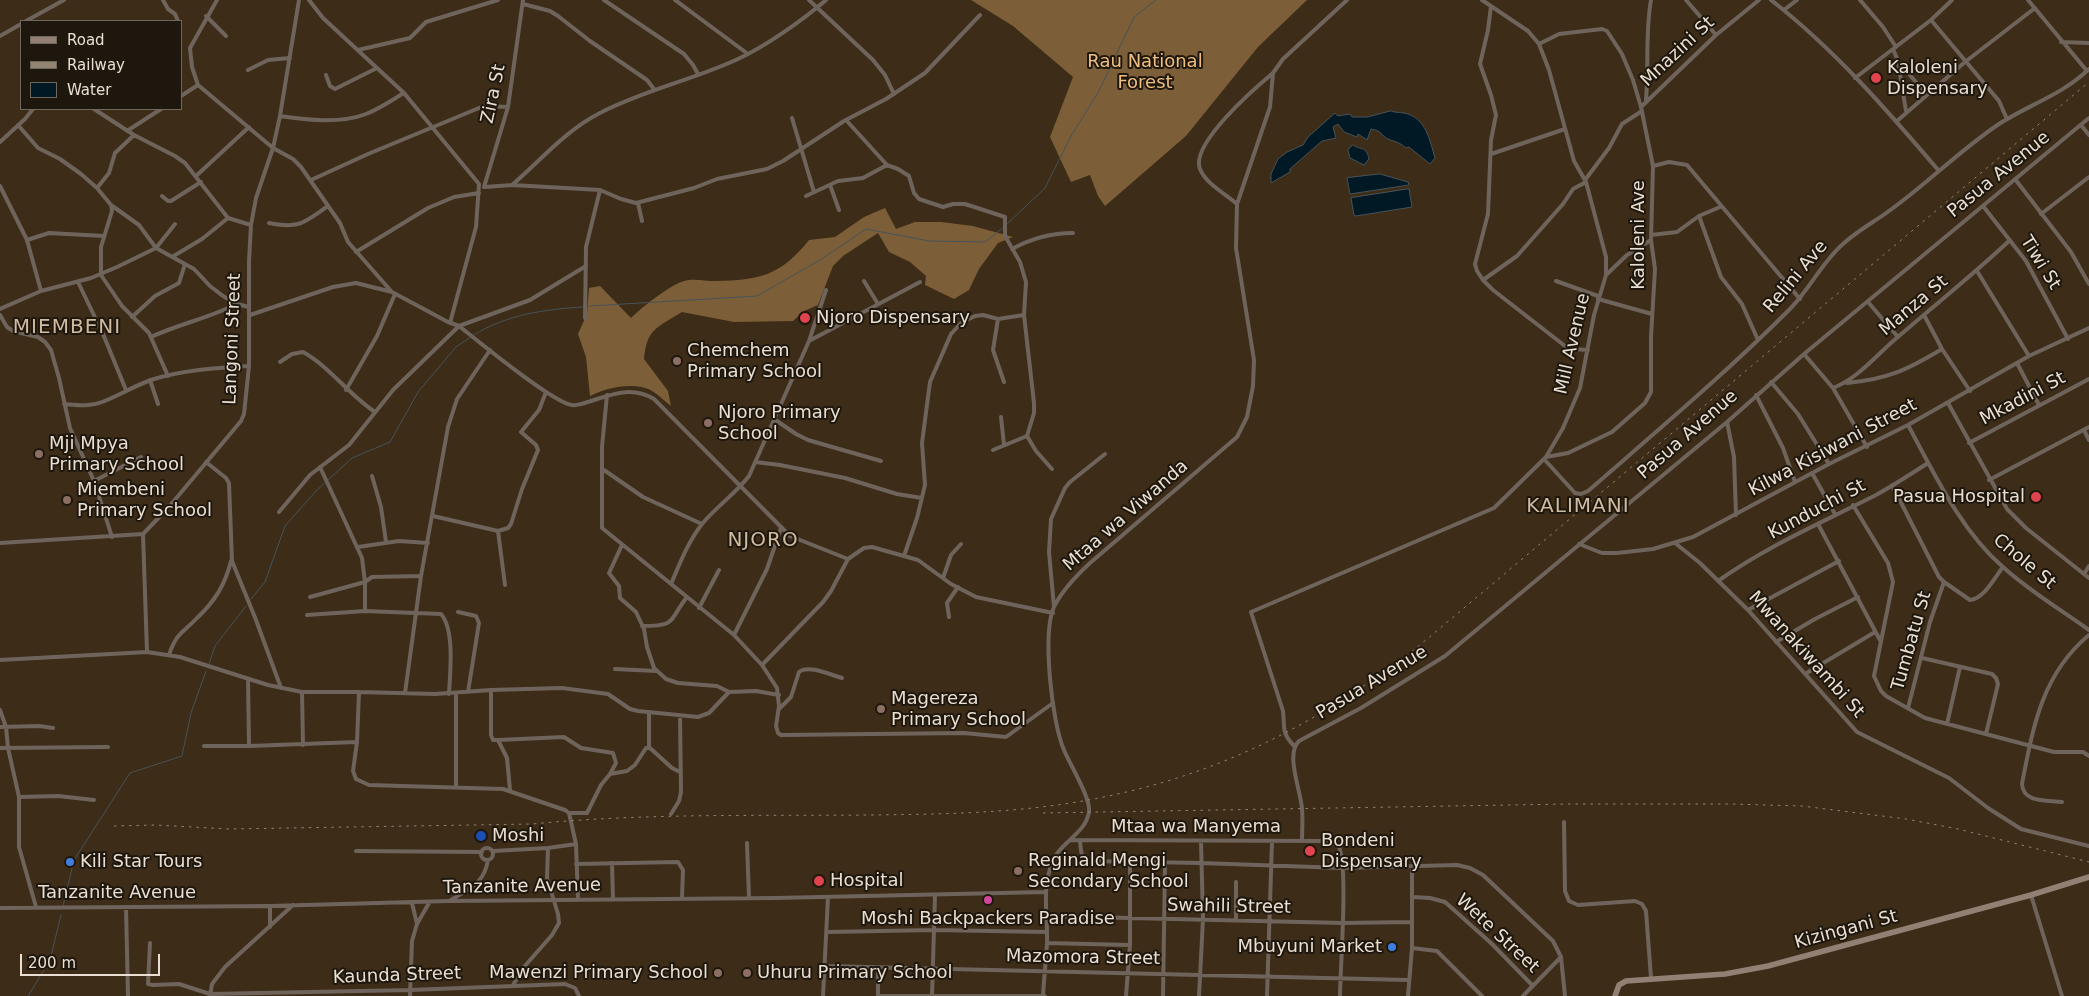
<!DOCTYPE html>
<style>
body{margin:0}
#map{position:relative;width:2089px;height:996px;overflow:hidden;background:#3d2c17;font-family:"DejaVu Sans",sans-serif}
canvas{display:block}
.legend{position:absolute;left:20px;top:20px;width:162px;height:90px;box-sizing:border-box;background:#1e170d;border:1px solid #6f675b;margin:0;padding:6px 9px;list-style:none;font-size:15px;color:#e9ded1}
.legend li{display:flex;align-items:center;gap:10px;height:25px}
.legend b{width:25px;border:1px solid #6f675b}
.scale{position:absolute;left:20px;top:954px;width:140px;height:22px;box-sizing:border-box;border:2px solid #e9ded1;border-top:0;padding-left:6px;font-size:15px;line-height:18px;white-space:nowrap;color:#e9ded1;-webkit-text-stroke:4px #1e170d;paint-order:stroke}
</style>
<div id="map">
<canvas width="2089" height="996"></canvas>
<ul class="legend">
<li><b style="height:6px;background:#928074"></b>Road</li>
<li><b style="height:6px;background:#928473"></b>Railway</li>
<li><b style="height:14px;background:#011825"></b>Water</li>
</ul>
<div class="scale">200 m</div>
</div>
<script>
const ctx = document.querySelector('canvas').getContext('2d');
ctx.lineJoin = 'round';
function fillPath(path, color) { ctx.fillStyle = color; ctx.fill(path, 'evenodd'); }
function stroke(path, color, width, dash) { ctx.strokeStyle = color; ctx.lineWidth = width; ctx.lineCap = dash ? 'butt' : 'round'; ctx.setLineDash(dash || []); ctx.stroke(path); }
function write(font, color, halo, rows, align = 'center') {
  ctx.font = font + ' "DejaVu Sans",sans-serif'; ctx.lineWidth = 4; ctx.setLineDash([]); ctx.textBaseline = 'middle'; ctx.strokeStyle = halo; ctx.fillStyle = color; for (const [text, x, y, turn = 0] of rows) {
    ctx.save(); ctx.translate(x, y); ctx.rotate((+turn || 0) * Math.PI / 180); ctx.textAlign = isNaN(turn) ? turn : align; if (halo) ctx.strokeText(text, 0, 0); ctx.fillText(text, 0, 0); ctx.restore();
  }
}
const forest = new Path2D(`
 M971,0H1307L1258,47L1186,136L1105,206L1098,196L1090,175L1071,182L1050,137L1073,77L1013,26Z
 M885,208L896,229L915,222H941L973,226L1013,237L998,243L979,269L969,290L954,299L925,285L926,276L910,262L889,252L878,233L843,256L833,266L818,305L804,311L793,321L734,322L682,312C657,328 647,328 644,359L668,391L671,406C663,400 654,390 645,388C627,383 606,388 590,396L586,357L578,334L587,314L589,288L600,286L631,318C641,308 670,285 684,281C693,278 706,281 715,281C760,280 780,276 809,240L835,237L864,217Z`);
const water = new Path2D(`
 M1391,111C1396,113 1399,112 1404,113C1426,117 1430,141 1435,158L1430,164L1409,147L1406,148C1396,140 1397,143 1388,139C1380,135 1383,131 1371,129L1367,140L1358,134L1357,137L1344,132L1338,124L1333,127L1336,138L1322,141L1290,169V172L1271,183V174L1278,159L1287,152L1303,145L1308,137L1335,113L1338,116L1350,114L1352,117H1367Z
 M1353,145C1361,151 1366,145 1369,159L1364,165L1350,158L1348,150Z
 M1380,174L1408,182L1409,185L1350,194L1347,178Z
 M1409,189L1412,207L1356,216L1354,215L1351,198Z`);
const stream = new Path2D(`
 M1007,224L1045,188L1071,136L1099,91L1134,17L1156,0
 M590,306L757,296L820,260L866,229L929,241L985,242L1004,227
 M474,335C505,315 546,309 583,307
 M251,599L265,582L285,526L316,491L352,458L390,442L418,392L456,347L471,337
 M209,664L215,646L246,606
 M63,906L74,860L130,773L182,756L191,713L206,671
 M28,996L50,960L61,915`);
const street = new Path2D(`
 M163,0L168,9L175,14L178,21
 M217,0L190,48L192,67L198,85L273,148L293,159L301,167L340,223L348,242L391,291
 M309,0L323,18L404,93L479,184L476,227L450,323
 M604,0L684,54L693,65L698,74
 M675,0L748,54
 M809,0L873,60L885,75L894,94
 M1686,0L1716,35
 M1771,0C1834,49 1887,110 1939,171
 M1860,0L1883,27L1896,47
 M2028,0L2087,71
 M523,4L550,11L558,16L590,41L647,80L654,89
 M1491,6L1488,30L1480,64L1491,95L1496,115L1491,140L1488,214L1475,264L1477,271L1483,280L1493,290L1565,346L1573,349L1588,350
 M1784,10L1797,0
 M206,16L226,36
 M1931,20L1999,101L2007,119
 M26,21L64,0
 M0,36L21,24
 M2061,42L2089,43
 M1539,44L1559,34L1602,29L1607,31L1622,54L1633,80L1641,107L1653,166L1651,240L1655,269L1651,337V392L1645,403L1612,432L1568,453L1546,457
 M1893,49L1898,61L1926,94
 M358,50L410,38L426,22L498,0
 M1898,62L1906,111
 M248,70L268,60L290,58
 M326,75L330,86L335,89L377,68
 M1855,78L1931,20L1952,0
 M181,96L198,85
 M1646,100C1649,67 1645,33 1651,0
 M1641,107L1716,35L1759,0
 M94,109L134,135L175,156L185,163L228,218L251,225
 M280,116C307,120 340,124 366,114C379,109 392,100 404,93
 M792,118L814,192
 M846,120L887,165L898,169L909,176L914,193L919,199L943,207L953,204H965L1005,217V236L1020,262L1026,282L1024,315L1034,403V413L1027,436L1036,451L1052,469
 M1897,121L1965,62L2035,8
 M18,125L38,148L60,159L81,174L97,188
 M2081,125L2089,135
 M127,131L161,109
 M134,135L115,153L109,173L97,188L111,205L112,211L101,247V275L122,306L149,333L168,376
 M0,142L25,119L33,109
 M1491,154L1565,129
 M1653,166L1669,162L1687,165L1800,299
 M196,176L249,127
 M2015,179L2071,252L2089,284
 M311,180L368,154L479,108L486,106L508,107
 M1585,180L1609,148L1622,124L1642,111
 M512,185C540,161 566,130 600,113C644,90 693,80 738,59C766,46 803,20 826,0
 M830,185L839,210
 M0,186L27,240L41,291
 M484,187L508,107L523,0
 M485,187L512,185L600,190L621,199L636,203L694,188L717,179L767,169L783,161L844,121L886,99L925,73L980,15
 M162,196L168,201H171L201,182
 M806,196L838,181L863,178L887,165
 M638,203L642,221
 M1237,204C1226,194 1206,184 1200,169C1190,144 1255,88 1273,73
 M111,205L139,225L156,248L194,269L210,286L223,296L237,304L249,307
 M1983,206L2026,261L2068,339
 M2041,214L2089,177
 M1699,216L1721,277L1742,304L1758,340
 M269,223C300,229 303,223 328,206
 M1651,235L1677,232L1699,216L1720,207
 M27,240L49,233L104,236
 M1012,249C1032,238 1050,233 1073,233
 M356,252L428,208L454,197L479,193
 M172,257L202,239L228,218
 M1977,271L2029,356
 M1606,275L1627,255L1651,240
 M1483,280L1517,256L1563,204L1573,189L1586,182
 M864,281L878,304
 M1556,281L1598,296
 M78,282L103,334L126,390
 M1598,299L1652,314
 M1868,302L1898,337
 M0,309L41,291L91,278L117,267L156,248L175,224
 M0,315L7,327L13,331L38,337L45,342L51,350L59,378L70,428L94,481L112,537
 M250,315L333,287L356,283L392,292L448,322L459,326C478,341 553,403 572,405C578,406 585,403 591,401C613,394 632,386 654,399L790,536L848,559L864,548L872,547L918,560L951,584L976,597L1053,613
 M1924,315L1942,349L1970,391
 M132,317L155,296L179,283L185,264
 M585,318L586,247L600,190
 M998,319L993,350L1004,382
 M151,337C179,324 209,318 237,304
 M809,341L920,282
 M1804,354L1833,388L1867,447
 M280,362L292,354L303,352C330,367 349,395 375,412
 M2017,363L2039,405
 M150,380L158,404
 M1771,382L1798,414L1829,464
 M1847,383C1888,379 1907,370 1942,349
 M1833,388C1859,378 1877,354 1899,336C1936,304 1974,274 2010,240
 M346,390L377,336L395,294
 M607,395L602,447V528L734,635L762,665L777,688L779,706L776,726L778,733L781,735L964,733L1006,737L1053,703
 M1756,395L1783,448L1795,482
 M1948,403L2007,509L2026,528L2089,578
 M64,404C77,405 90,407 102,402C118,396 134,386 151,380C182,370 216,368 249,366
 M1001,417L1004,445
 M774,419L796,434L808,440L881,461
 M1727,422L1734,457L1736,515
 M1908,425C1934,473 1961,531 2003,567C2028,590 2061,610 2089,630
 M2084,430L2089,440
 M1969,443L2089,379
 M993,450L1027,436
 M1544,459L1575,493L1581,494L1588,491C1657,431 1726,373 1790,309C1810,289 1822,262 1843,244C1857,231 1874,222 1889,211C1927,184 1960,150 1999,124C2030,104 2062,95 2089,69
 M206,462L226,478L229,483L232,561L256,620L281,688
 M755,462L780,465L845,478L897,494L922,498
 M320,467L362,558L365,582V611
 M604,470L643,497L702,524
 M1812,473L1835,514
 M372,476L381,507L386,542
 M1989,480L2089,427
 M94,481L141,457
 M1892,485L1939,577L1944,582L1970,600C1984,599 1995,577 2003,567
 M1853,505L1888,563L1893,582L1874,676L1881,691L1886,696L1925,718L2054,752H2083L2089,756
 M279,512L310,475L349,445L393,390L459,326L530,300L586,266
 M433,516L498,531L508,528L511,524L522,489L538,450L536,445L521,432L539,410L546,392
 M1818,524L1881,642
 M498,531L505,585
 M143,534L147,652
 M0,543L143,534L168,508L241,421L244,414L249,366V261L251,225L256,198L273,148L280,116L299,0
 M1675,543L1700,563L1748,610L1857,732L1949,778L1988,808L2021,829L2089,846
 M1579,544L1602,553H1617L1653,549L1693,537L1829,464L1908,425L2029,356L2089,328
 M622,545L609,573L619,586L620,598L636,612L644,629L647,647L654,668L666,679L678,683L717,686L729,692L756,691L779,695
 M358,547L399,541L428,543
 M904,556L917,518L925,485L922,443L930,382L951,334L961,323L975,316L983,315L998,319L1024,315
 M2084,574L2089,566
 M943,578L951,555L961,544
 M1718,581C1767,546 1823,522 1876,495C1894,485 1911,474 1928,463
 M671,584C680,563 688,542 702,524C716,507 735,494 749,476L809,341L826,290
 M310,597L365,582L372,577L421,576
 M1054,607L1049,552L1051,519L1065,488L1070,482L1105,454
 M699,608L719,570
 M1748,610L1839,561
 M458,612L476,616L479,623L468,692
 M307,615L365,611L441,614C455,630 450,673 449,694
 M949,617L947,603L958,587
 M642,626C678,626 668,621 687,597
 M734,635L767,569L781,528
 M1776,642L1815,619L1858,597
 M169,655C176,633 183,633 197,618C215,601 225,585 231,561
 M1922,658L1992,674L1996,678L1998,684L1986,734
 M0,660L147,652L180,657L268,685L302,692H359L435,694L491,690L562,688L608,694L630,709L638,711L698,717L709,713L729,692
 M762,665L823,602L831,591L848,559
 M615,669L656,671
 M1805,674L1875,632
 M248,679L249,746
 M491,690V735L493,740H498L507,758L510,790
 M302,692L303,745
 M359,692L357,742L353,771L356,779L369,785L503,789L565,810L569,813L576,844L578,900
 M405,693L421,576L448,427L457,399L490,350
 M1908,708L1930,622L1944,582
 M779,709L791,697L799,672C808,664 831,675 842,678
 M0,710L6,727L8,748L19,797V847L36,907
 M1947,724L1960,667
 M0,727L39,726L53,728
 M498,740L564,737L581,748L613,753L616,763L610,774
 M204,746H249L357,742
 M1294,746C1281,732 1285,728 1283,711L1251,612L1494,508L1546,457L1563,428L1580,388L1594,315L1606,275V257L1586,182L1574,161L1549,70L1539,44L1528,31L1482,0
 M649,747V713
 M0,748L108,747
 M456,787V693
 M19,797L58,796L94,800
 M2062,802C2047,800 2023,803 2022,784C2033,727 2042,674 2089,635
 M569,813H587L601,785L610,774L627,771L635,765L646,748H650L672,768L680,772
 M671,814L679,801L681,792L680,716
 M1564,822L1565,891L1569,901L1578,905L1635,901L1642,904L1646,911L1651,978
 M1070,840L1323,841L1338,845C1349,862 1340,969 1340,996
 M1080,840C1081,850 1080,856 1088,861L1201,863L1342,868L1457,865L1470,868L1483,875L1553,941L1561,957L1565,996
 M1302,841C1302,830 1303,820 1302,809C1301,791 1285,754 1299,741L1361,708L1445,656L1727,422L1804,354L2089,118
 M747,843L749,898
 M481 854a6 6 0 1 1 12 0a6 6 0 1 1-12 0Z
 M356,851L482,852
 M493,851L548,848L576,844
 M612,863L613,899
 M576,864L678,862L683,870L682,898
 M2031,895L2062,996
 M1413,897L1430,898L1445,902L1492,944L1533,986
 M451,900C470,888 484,884 488,860
 M412,903L417,924
 M270,906V927
 M126,907L128,996
 M0,908L270,906L449,901L776,898L1045,892
 M1045,916L1343,923L1412,922
 M1236,920V882
 M827,932L934,930L1047,932
 M150,943L148,984L153,985L179,984L210,994L410,990L565,984L575,988L579,996
 M1047,943L1130,945
 M1412,948L1437,951L1482,996
 M825,966L1408,980
 M513,985L524,967L552,935L559,923L558,914L547,878L548,848
 M210,996L212,984L225,967L293,905
 M410,996L412,941L417,924L429,903
 M823,996L828,897
 M878,996H1045
 M878,996V969
 M932,996L935,895
 M1043,996C1044,978 1046,961 1047,943C1048,913 1041,890 1053,860C1060,843 1086,833 1089,812C1091,798 1070,765 1064,750C1052,723 1042,634 1054,607C1062,590 1076,576 1090,563L1237,437L1247,417L1253,386L1254,360L1236,248L1237,204L1270,107L1273,73L1283,59L1347,0
 M1126,996L1130,945V863
 M1163,996L1165,863
 M1199,996L1203,919L1201,841
 M1267,996L1272,841
 M1408,996L1412,948V867
 M1523,996L1561,957`);
const secondary = new Path2D(`
 M1615,996L1619,985L1626,981L1725,974L1768,966L2031,895L2089,877`);
const rail = new Path2D(`
 M1043,813L1568,804H1731L1802,806L1906,819L1958,829L2089,862
 M114,826L156,825L228,829L532,824C645,813 759,816 872,815C954,814 1032,813 1113,795C1230,770 1326,718 1420,645L2089,82`);
const markers = [
 [1876,78,6,"#e0444e"],
 [805,318,6,"#e0444e"],
 [677,361,5,"#8d6e63"],
 [708,423,5,"#8d6e63"],
 [39,454,5,"#8d6e63"],
 [2036,497,6,"#e0444e"],
 [67,500,5,"#8d6e63"],
 [881,709,5,"#8d6e63"],
 [481,836,6,"#1a4fb4"],
 [1310,851,6,"#e0444e"],
 [70,862,5,"#3f7fe0"],
 [1018,871,5,"#8d6e63"],
 [819,881,6,"#e0444e"],
 [988,900,5,"#d1479c"],
 [1392,947,5,"#3f7fe0"],
 [718,973,5,"#8d6e63"],
 [747,973,5,"#8d6e63"]
];
const streetNames = [
 ["Mnazini St",1678,52,-43],
 ["Zira St",494,94,-78],
 ["Pasua Avenue",1999,175,-39],
 ["Kaloleni Ave",1639,235,-90],
 ["Tiwi St",2040,263,58],
 ["Relini Ave",1796,277,-50],
 ["Manza St",1914,306,-40],
 ["Langoni Street",233,339,-88],
 ["Mill Avenue",1573,344,-77],
 ["Mkadini St",2023,399,-28],
 ["Pasua Avenue",1688,435,-41],
 ["Kilwa Kisiwani Street",1833,448,-28],
 ["Kunduchi St",1817,510,-28],
 ["Mtaa wa Viwanda",1126,516,-41],
 ["Chole St",2024,562,40],
 ["Tumbatu St",1912,641,-74],
 ["Mwanakiwambi St",1806,655,48],
 ["Pasua Avenue",1372,683,-31],
 ["Mtaa wa Manyema",1196,827],
 ["Tanzanite Avenue",522,887,-1],
 ["Tanzanite Avenue",117,893],
 ["Swahili Street",1229,907,1],
 ["Kizingani St",1846,930,-15],
 ["Wete Street",1497,934,43],
 ["Mazomora Street",1083,958,1],
 ["Kaunda Street",397,976,-2]
];
const parkNames = [
 ["Rau National",1145,62],
 ["Forest",1145,83]
];
const poiNames = [
 ["Kaloleni",1887,68],
 ["Dispensary",1887,89],
 ["Njoro Dispensary",816,318],
 ["Chemchem",687,351],
 ["Primary School",687,372],
 ["Njoro Primary",718,413],
 ["School",718,434],
 ["Mji Mpya",49,444],
 ["Primary School",49,465],
 ["Miembeni",77,490],
 ["Primary School",77,511],
 ["Pasua Hospital",2025,497,"right"],
 ["Magereza",891,699],
 ["Primary School",891,720],
 ["Moshi",492,836],
 ["Bondeni",1321,841],
 ["Dispensary",1321,862],
 ["Reginald Mengi",1028,861],
 ["Secondary School",1028,882],
 ["Kili Star Tours",80,862],
 ["Hospital",830,881],
 ["Moshi Backpackers Paradise",988,919,"center"],
 ["Mbuyuni Market",1382,947,"right"],
 ["Mawenzi Primary School",708,973,"right"],
 ["Uhuru Primary School",757,973]
];
const quarterNames = [
 ["MIEMBENI",67,328],
 ["KALIMANI",1578,507],
 ["NJORO",763,541]
];
fillPath(forest, '#7c5e38');
fillPath(water, '#011825');
stroke(water, '#475359', 1);
stroke(stream, '#475359', 1);
stroke(street, '#6f645c', 4);
stroke(secondary, '#928074', 5.5);
stroke(rail, '#928473', 1, [2.5, 5]);
for (const [x, y, r, color] of markers) { const dot = new Path2D(); dot.arc(x, y, r, 0, 2 * Math.PI); ctx.fillStyle = color; ctx.fill(dot); stroke(dot, '#1e170d', 2); }
write('18px', '#e9ded1', '#1e170d', streetNames);
write('18px', '#efbe81', '#1e170d', parkNames);
write('18px', '#e9ded1', '#1e170d', poiNames, 'left');
ctx.letterSpacing = '1px';
write('20px', '#d0bba1', '#1e170d', quarterNames);
ctx.letterSpacing = '0px';
</script>
